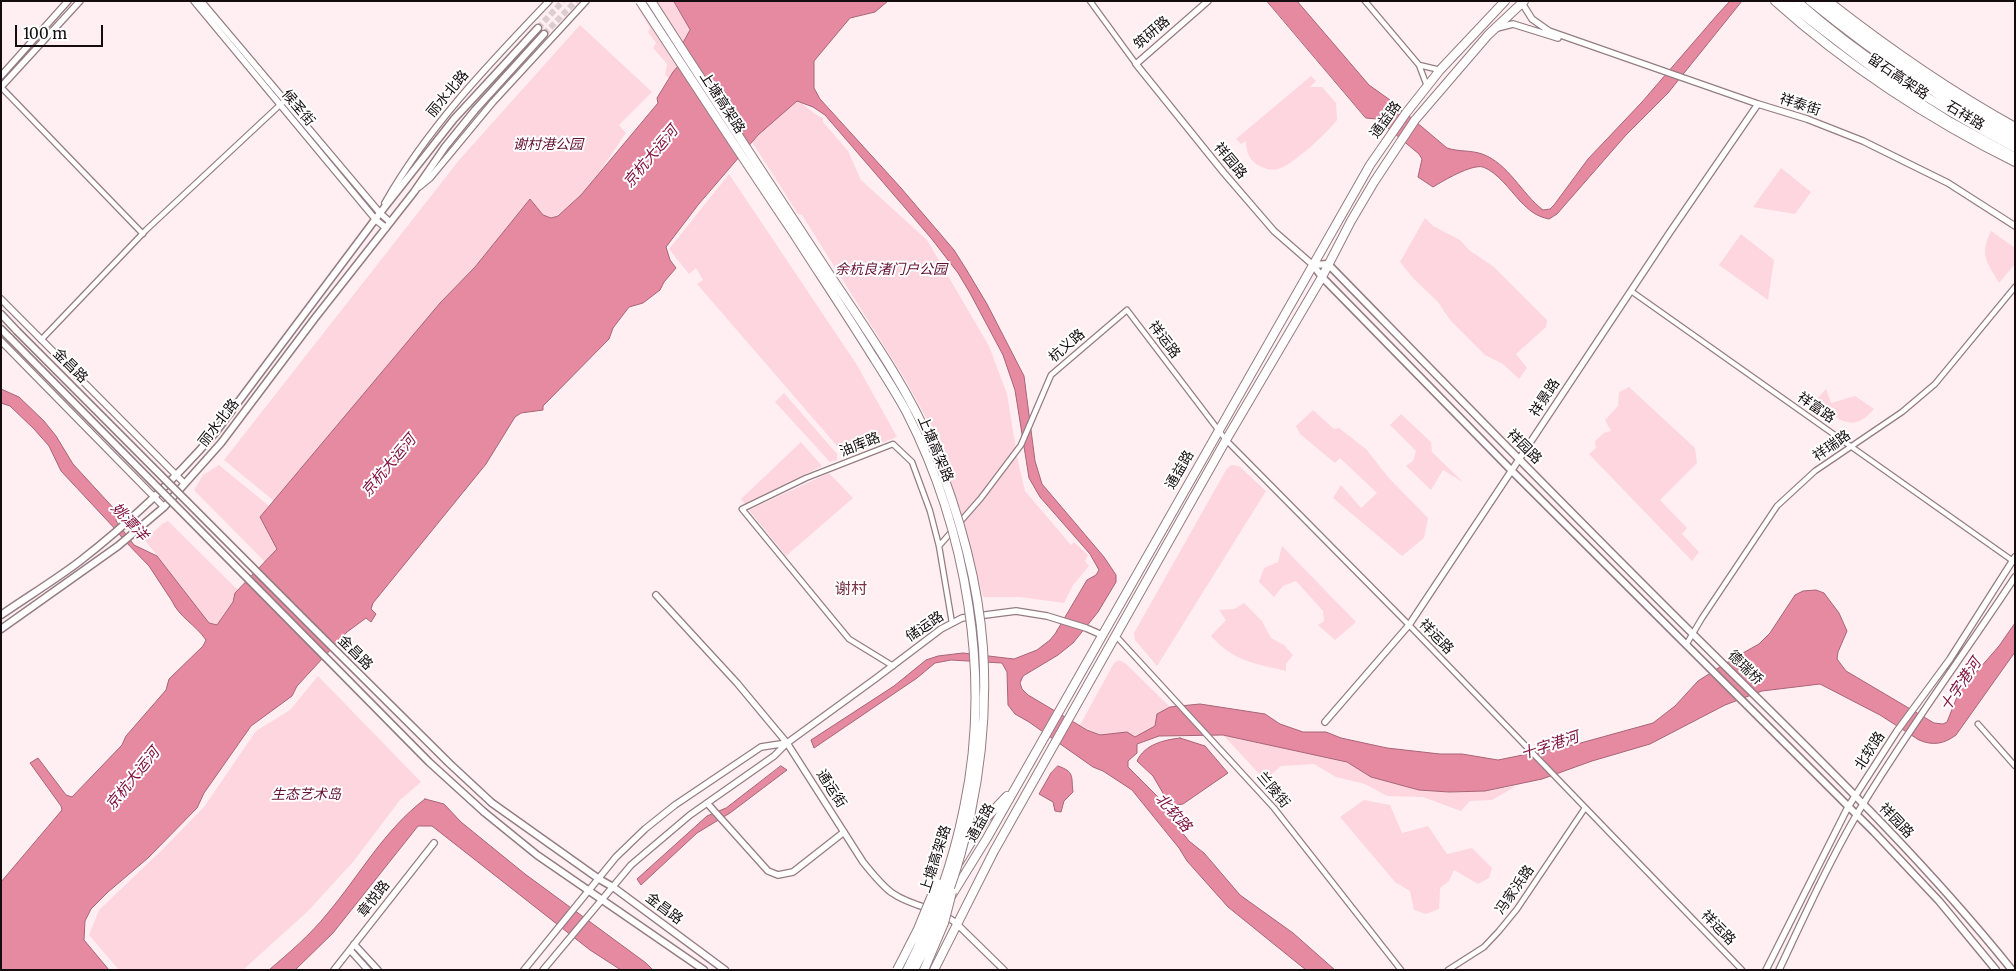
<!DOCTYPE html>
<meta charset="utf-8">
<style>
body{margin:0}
#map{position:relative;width:2016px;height:971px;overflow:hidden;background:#ffeff2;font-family:Merriweather,serif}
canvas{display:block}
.frame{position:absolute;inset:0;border:2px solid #140c0e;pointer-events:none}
.scale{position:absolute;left:15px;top:25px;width:88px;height:22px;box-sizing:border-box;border:2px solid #140c0e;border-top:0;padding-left:6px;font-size:15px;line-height:18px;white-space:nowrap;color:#140c0e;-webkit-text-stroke:4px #fff;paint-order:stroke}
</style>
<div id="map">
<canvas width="2016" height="971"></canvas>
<div class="frame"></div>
<div class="scale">100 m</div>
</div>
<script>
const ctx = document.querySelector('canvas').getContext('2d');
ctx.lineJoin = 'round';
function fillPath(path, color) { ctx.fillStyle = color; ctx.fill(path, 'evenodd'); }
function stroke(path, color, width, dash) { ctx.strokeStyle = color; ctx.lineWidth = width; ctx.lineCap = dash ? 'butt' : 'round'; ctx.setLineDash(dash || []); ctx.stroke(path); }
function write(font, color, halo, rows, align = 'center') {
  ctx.font = font + ' Merriweather,"Noto Sans SC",serif'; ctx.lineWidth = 4; ctx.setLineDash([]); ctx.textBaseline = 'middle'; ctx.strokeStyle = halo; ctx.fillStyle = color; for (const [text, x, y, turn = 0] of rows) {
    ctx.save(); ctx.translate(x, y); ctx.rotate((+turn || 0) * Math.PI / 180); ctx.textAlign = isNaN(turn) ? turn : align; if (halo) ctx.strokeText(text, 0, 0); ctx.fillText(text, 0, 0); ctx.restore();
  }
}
const green = new Path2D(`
 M652,1H674L690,30L679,50L684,59L669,78L665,75L667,64L653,48L656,43L648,32L650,28L638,8Z
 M580,25L652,92L619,125L626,133C607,159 582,206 551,218L543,215L530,199L475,267L440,303L274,501L224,460L460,159Z
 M1311,76L1316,81L1310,87H1322L1336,103L1337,120C1328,132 1292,166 1278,169C1272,171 1265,169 1260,166C1249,161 1246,151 1246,141L1241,144L1236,139Z
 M787,91C798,99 812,114 823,118V122L848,151L861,180L927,240L989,346L1007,394L1018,461L1025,491L1071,545L1074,542L1088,555L1085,561L1089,566L1073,585L1064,603L1020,597H983L960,508L936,445L938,443L934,432L906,381L802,215L798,214L749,137Z
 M1781,168L1811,192L1795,214L1753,207Z
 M729,174L857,365L897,437L852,454H844L697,284L703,280L696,268L689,274L669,249Z
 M1425,218L1433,226L1460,240L1469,250L1494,267L1547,320L1546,327L1516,354L1527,368L1519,379L1503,364L1485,355L1450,320L1438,302L1413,278L1400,262Z
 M1991,231L2015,248V264L1999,283C1987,262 1979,255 1991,231Z
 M1741,234L1774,260L1768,300L1719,265Z
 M1629,387L1695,448L1697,463L1660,500L1687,528L1682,534L1699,552L1692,561L1589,454L1596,448L1595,441L1604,433L1611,431L1605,420L1618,406L1619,392Z
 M1826,389L1831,403L1855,396L1874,409C1870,413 1866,418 1861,420C1845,430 1827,410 1815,401Z
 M784,393L837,454V460L830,462L775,402Z
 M1313,410L1334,429L1339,428L1366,449L1388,477L1428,518L1424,538L1402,556L1333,498L1341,485L1361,508L1377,493L1340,458L1335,463L1300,434L1296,426Z
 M1401,414L1431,442L1432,452L1463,482L1443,470L1431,490L1406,466L1413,461L1416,451L1390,425Z
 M801,442L822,466L745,504L741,499Z
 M219,465L269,506L260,517L277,549L265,562L194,490L203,475Z
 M1231,465L1239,466L1266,491L1157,666L1135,640L1134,633L1226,470Z
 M829,473L853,498L786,556L749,510Z
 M168,521L238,590L233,602L217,625L209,623L145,540L162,524Z
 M1282,546L1356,622L1335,640L1318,625L1324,621L1323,611L1296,581L1283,586L1274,597L1259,582L1264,568L1278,562Z
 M1244,603L1262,621L1271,638L1284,645L1293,655L1286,664V671C1253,663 1235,662 1211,636L1226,620L1219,610L1234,609Z
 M1119,660L1125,663L1170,707L1164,711L1158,725L1135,740L1100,735L1080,725L1114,663Z
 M318,676L421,782L400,800L353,862L307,912L243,970H119L89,935L99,910L163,849L204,807L256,731L290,710Z
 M1223,735L1347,762L1371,777L1419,790L1449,792L1486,791L1516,786L1492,800L1470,801L1461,811L1423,797L1387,796L1365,784L1336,777L1314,764L1281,766L1265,780Z
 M1364,800L1390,805L1402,833L1428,826L1447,854L1472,848L1492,868L1489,878L1478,884L1454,870L1449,881L1440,888L1439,909L1426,914L1414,910L1410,891L1395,882L1340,817Z`);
const water = new Path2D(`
 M674,1H888L875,12L850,18L814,61V88L820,99L901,188L954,250L966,269L987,304L1024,376L1035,461L1042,484L1104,557L1116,575V582L1098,612L1073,643L1058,655L1023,676L1020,683L1022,689L1028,695L1087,730L1100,735L1127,732L1135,737L1155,726L1157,714L1170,707L1200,704L1265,714L1280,724L1303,732H1326L1341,738L1387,748L1440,754H1462L1498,760L1508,758L1577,744L1653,723L1675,706L1698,681L1734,658L1759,644L1770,633L1795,595L1803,591L1816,590L1824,593L1839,613L1847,631L1838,652L1837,659L1846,671L1934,723L1943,724L1947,722L1959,692L1999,646L2015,623V652L1956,735C1944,744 1933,746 1919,740L1880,715L1820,684L1762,691L1725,705L1650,744L1592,761L1542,779L1485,791L1449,792L1419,790L1371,777L1347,762L1223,735L1159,736L1137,744V753L1128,761V767L1160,799L1167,808L1171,819L1189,841L1204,853L1240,895L1293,933L1335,970H1306L1228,907L1187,861L1179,848L1132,790L1103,771L1093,767L1029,722L1015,714L1008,705L1007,672L1002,663L951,660L935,663L917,678L814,748L811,740L894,686L926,660L938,656L963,653L1014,659L1037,650L1050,640L1055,634L1087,580L1096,575L1099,570L1090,554L1040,497L1029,478L1015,390L1003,355L970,293L958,273L931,238L825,115L813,107L797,101L758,135L698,205L666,247L670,260L676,268L664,282L660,290L643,303L629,307L613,328L609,339L543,406V410L521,413L515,417L486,464L373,603L371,609L376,614L371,622L366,618L347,632L297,686L292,696L251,726L204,793L197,808L148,858L108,892L91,909L85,921L84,940L109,970H1V882L62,810L61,806L30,763L38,758L66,795L72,797L122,745L126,736L166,690L169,679L203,646L206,640C196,625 179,617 172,601L149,566L123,539L117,531L61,471L49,446L34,429L10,406L1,403V389L19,397L44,421L56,436L73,464L118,513L116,521L134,545L157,556L209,623L217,625L233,602L235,593L277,549L260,517L440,303L475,267L530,199L543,215L551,218L558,216L581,195L658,103L657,98L673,72L684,59L679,50L690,30Z
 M1267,1H1297L1369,85L1390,100L1447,148C1459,152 1471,150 1482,154C1508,163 1522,194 1543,210L1550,209L1554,205L1588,159L1642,102L1718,14L1730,1H1742L1668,93L1626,135L1557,214L1549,219C1535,216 1529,210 1520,201C1510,190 1497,172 1483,167C1471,164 1443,181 1433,187L1418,177L1422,159L1419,154L1377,119L1366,118Z
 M1180,738L1205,746L1228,773L1183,804L1176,805L1167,800L1153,776L1137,761C1145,744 1164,740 1180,738Z
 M781,766L787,770L730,813L697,833L641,885L637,879L707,816L726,808Z
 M1058,766C1075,772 1071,776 1073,792L1064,801L1061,812L1055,811L1053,802L1039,794L1051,773Z
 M425,799L444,804L461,822L525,874L646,963L653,970H621L590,950L432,826H418L333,933L295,970H269C290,952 310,935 327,914C360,875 384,830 425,799Z`);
const secondaryTunnel = new Path2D(`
 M538,28L563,1
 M544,34L576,1`);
const minor = new Path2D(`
 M1090,1L1136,64
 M1365,1L1419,65L1427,86
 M1419,65L1440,70
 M1,87L143,234
 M1631,291L2013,561
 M41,340L146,230L282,103
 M939,546L981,498L1021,445L1051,375L1127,310L1226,440L1409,625L1742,970
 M1116,636L1274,808L1401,970
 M1686,645L1702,618L1777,506L1815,471L1902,412L1935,384L2015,287
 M893,666L849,639L742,509L806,478L893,444L912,462L930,511L939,546L952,623
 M1978,724L2015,766
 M1448,970L1484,947L1499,931L1517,909L1585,808`);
const tertiary = new Path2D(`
 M194,1L376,220L386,228
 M201,1L380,213L390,222
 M1208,1L1136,64L1224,173L1274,231L1313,265
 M1522,3L1532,19L1549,31L1758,104L1807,119L1863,141L1948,183L2015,226
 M1497,28L1513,24L1558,38
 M1,76L68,1
 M1,87L80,1
 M419,187L430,178L493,102L586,1
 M385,203C428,127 489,64 549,1
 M1,299L184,483
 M1,341L164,507
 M656,595L737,683L787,743L863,862C887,892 893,898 930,909
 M1325,722L1409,625L1670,232L1758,104
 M707,803L768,871L778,875L793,872L844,832
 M943,914L956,923L1004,970
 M354,944L378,970
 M350,950L368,970
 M334,970L434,843
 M524,970L616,857L645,829L675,805L761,747L787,743
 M543,970L631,865L690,815L774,756L787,743L875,679L941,629L962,618L1016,611L1047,616L1086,628L1102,635
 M1766,970L1848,807L1897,731L1950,659L2015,557
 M1779,970C1804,917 1828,864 1857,814C1906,732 1963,656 2015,577`);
const secondary = new Path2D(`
 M1313,265L1328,264C1457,396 1585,528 1717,658C1818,758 1922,858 2012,970
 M1313,265L1322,277L1512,471L1874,832L1939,901L1996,970
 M1,314L17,331
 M1,329L10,338
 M1,615C27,597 55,580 80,561C129,523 174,480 215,433L380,213L454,119L538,28
 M1,629L118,546L164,507L221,443L315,318L414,192L445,147L475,110L544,34
 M492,803L599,879L613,887L725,970
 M484,812L537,855L704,970`);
const primary = new Path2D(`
 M1785,1L1909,96L1947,120L2015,157
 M1817,1L1929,83L2015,134
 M959,862L986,818L1007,796
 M950,898L987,838L1370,165L1406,113L1440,70L1505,1
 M934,970L994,851L1226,440L1322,277L1351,221L1374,182L1415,120L1488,35L1524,1`);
const trunk = new Path2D(`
 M1775,1C1845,64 1930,120 2015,162
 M1797,1C1862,59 1938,107 2015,148
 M1810,1C1874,53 1942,101 2015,140
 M1828,1C1888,48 1948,90 2015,127`);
const secondaryBridge = new Path2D(`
 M17,331L310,625L450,764L492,803
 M10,338L429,762L484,812`);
const trunkBridge = new Path2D(`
 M640,1C691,79 742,157 794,234C819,273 845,312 870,352C882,371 895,391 906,411C967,530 992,677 964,808C953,863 932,920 907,970
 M651,1C708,90 766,178 824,266C862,324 905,382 932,446C958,510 978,579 983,648C990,756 966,874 914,970
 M897,970L918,929L937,883
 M924,970L944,923L952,892`);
const streetNames = [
 ["筑研路",1152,33,-41],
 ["留石高架路",1898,77,34],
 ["丽水北路",448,94,-50],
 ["上塘高架路",722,103,57],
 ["祥泰街",1800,105,18],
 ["候圣街",298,108,50],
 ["石祥路",1965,116,31],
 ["通益路",1386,120,-54],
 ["祥园路",1230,161,50],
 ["祥运路",1164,340,53],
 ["杭义路",1067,346,-41],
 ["金昌路",70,366,45],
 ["祥景路",1545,398,-57],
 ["祥富路",1816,408,35],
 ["丽水北路",219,423,-52],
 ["油库路",860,445,-22],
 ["祥瑞路",1832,446,-35],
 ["祥园路",1524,447,45],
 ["上塘高架路",935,449,67],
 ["通益路",1180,470,-60],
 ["储运路",925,627,-34],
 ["祥运路",1436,637,46],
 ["金昌路",355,653,45],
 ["德瑞桥",1745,668,44],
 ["北软路",1870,751,-57],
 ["通运街",831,789,57],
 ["兰陵街",1273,790,50],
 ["祥园路",1896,821,46],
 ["通益路",981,823,-61],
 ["上塘高架路",936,859,-72],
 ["冯家浜路",1515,890,-55],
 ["章悦路",374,899,-52],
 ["金昌路",664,909,37],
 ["祥运路",1718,928,46]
];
const parkNames = [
 ["谢村港公园",548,145],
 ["余杭良渚门户公园",891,270],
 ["生态艺术岛",306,795]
];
const waterNames = [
 ["京杭大运河",651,157,-50],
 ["京杭大运河",389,466,-50],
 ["姚潭洋",129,522,47],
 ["十字港河",1961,685,-56],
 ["十字港河",1550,746,-18],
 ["京杭大运河",133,779,-51],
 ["北软路",1173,813,48]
];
const quarterNames = [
 ["谢村",851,589]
];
fillPath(green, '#fed6df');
fillPath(water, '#e68aa2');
stroke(water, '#a76476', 1);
stroke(secondaryTunnel, '#dccdd0', 6, [6, 3]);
stroke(minor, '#947d82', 7);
stroke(tertiary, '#947d82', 8);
stroke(secondary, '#947d82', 9);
stroke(primary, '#947d82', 10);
stroke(trunk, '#947d82', 10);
stroke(minor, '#fff', 4.5);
stroke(tertiary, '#fff', 5.5);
stroke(secondary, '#fff', 6);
stroke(primary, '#fff', 8);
stroke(trunk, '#fff', 8);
stroke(secondaryBridge, '#947d82', 9, []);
stroke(trunkBridge, '#947d82', 10, []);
stroke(secondaryBridge, '#fff', 6);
stroke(trunkBridge, '#fff', 8);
write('14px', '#140c0e', '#fff', streetNames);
write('italic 14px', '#631130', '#fff', parkNames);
write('italic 15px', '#80133e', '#fff', waterNames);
write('16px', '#783247', '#fff', quarterNames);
</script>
